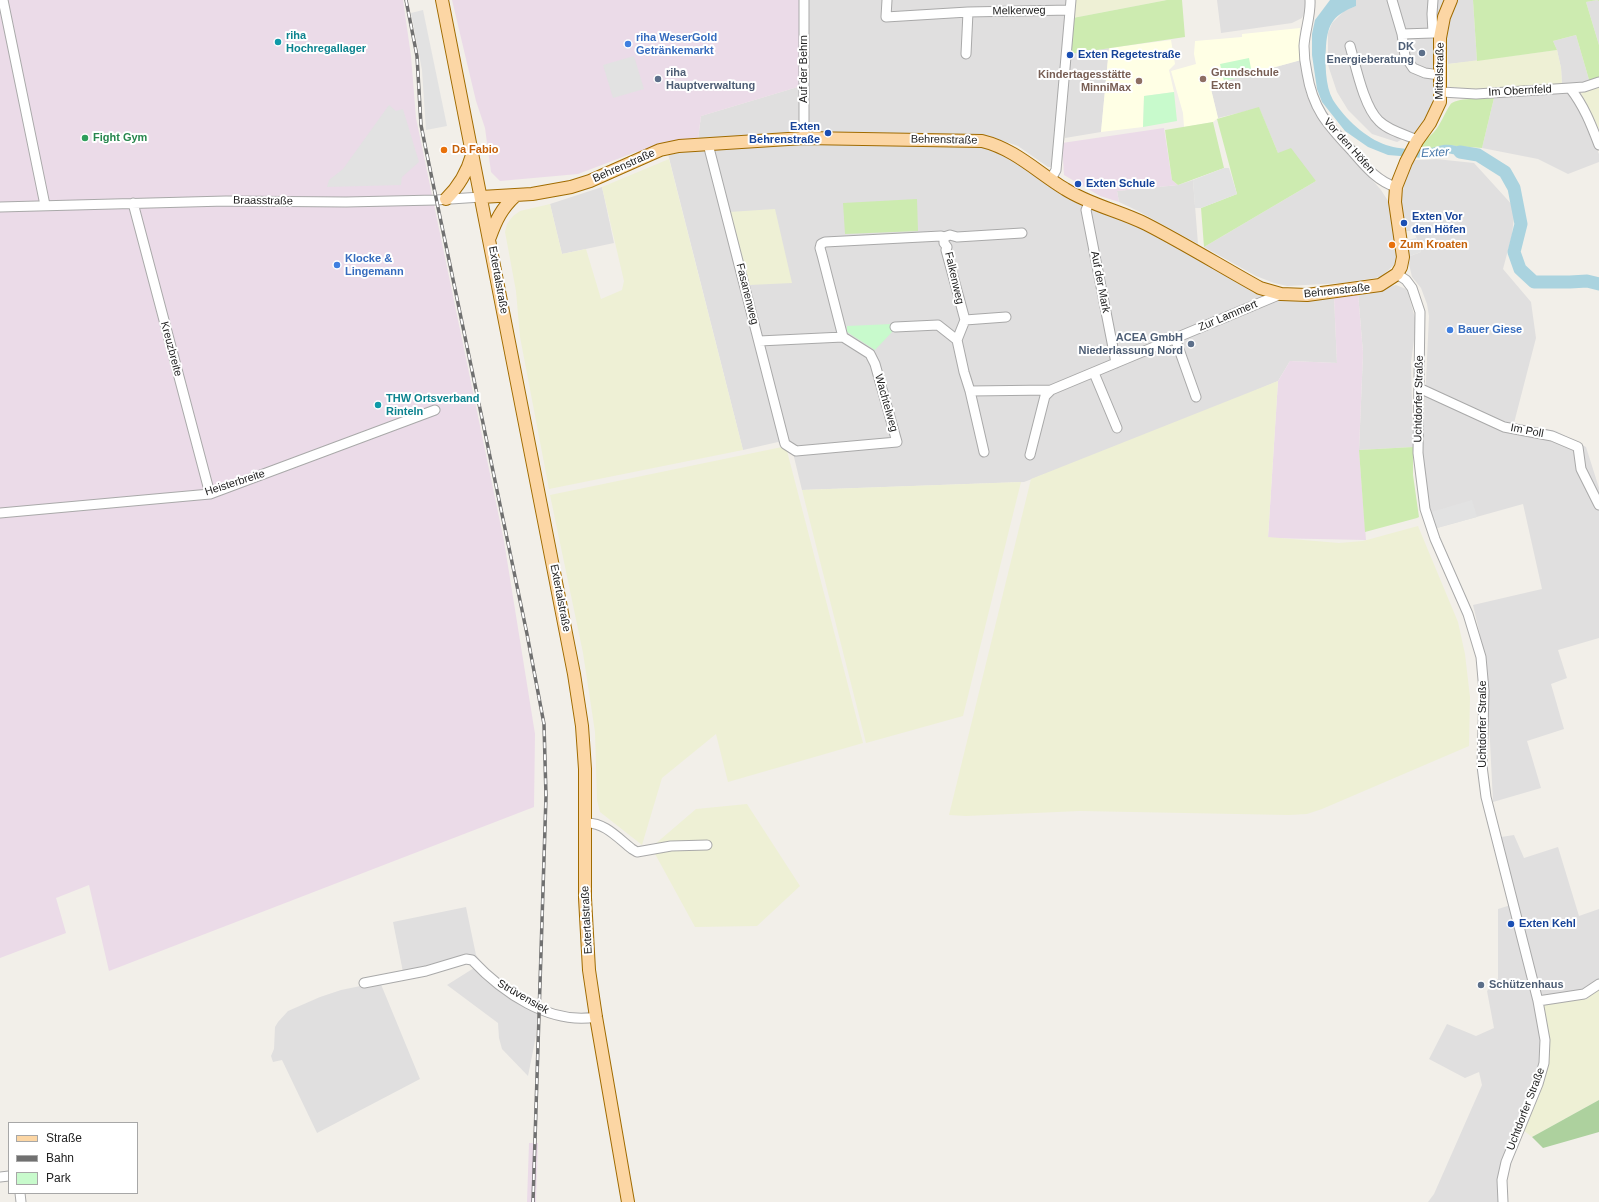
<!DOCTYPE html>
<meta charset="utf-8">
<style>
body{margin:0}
#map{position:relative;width:1599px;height:1202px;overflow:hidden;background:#f2efe9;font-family:Helvetica,sans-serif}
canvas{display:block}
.legend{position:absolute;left:8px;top:1122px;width:130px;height:72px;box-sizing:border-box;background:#fff;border:1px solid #a7a7a7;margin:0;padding:5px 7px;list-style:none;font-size:12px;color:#222}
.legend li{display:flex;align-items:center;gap:8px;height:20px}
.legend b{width:20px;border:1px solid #a7a7a7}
</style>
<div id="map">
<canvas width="1599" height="1202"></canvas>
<ul class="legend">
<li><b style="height:5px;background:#fcd6a4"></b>Straße</li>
<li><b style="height:5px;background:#707070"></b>Bahn</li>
<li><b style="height:11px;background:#c8facc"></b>Park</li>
</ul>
</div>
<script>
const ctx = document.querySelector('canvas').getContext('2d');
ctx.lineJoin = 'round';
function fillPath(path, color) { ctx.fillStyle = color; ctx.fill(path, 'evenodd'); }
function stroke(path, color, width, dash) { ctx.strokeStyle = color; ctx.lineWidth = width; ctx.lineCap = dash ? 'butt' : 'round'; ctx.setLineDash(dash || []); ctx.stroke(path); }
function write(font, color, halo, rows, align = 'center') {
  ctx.font = font + ' Helvetica,sans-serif'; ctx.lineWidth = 4; ctx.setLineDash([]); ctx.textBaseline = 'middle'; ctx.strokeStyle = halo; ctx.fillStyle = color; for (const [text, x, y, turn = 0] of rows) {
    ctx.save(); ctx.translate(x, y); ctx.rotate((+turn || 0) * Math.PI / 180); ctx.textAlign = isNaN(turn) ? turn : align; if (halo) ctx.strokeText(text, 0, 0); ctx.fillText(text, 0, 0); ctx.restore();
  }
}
const residential = new Path2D(`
 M809,0H1068L1052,167H1048L1018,146L989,136L974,134L807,132Z
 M1217,0H1306L1307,6L1302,18L1292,23L1221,33Z
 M1356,0H1447L1434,104L1416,132L1397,142L1372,134L1348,110L1337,92L1328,65V33L1332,23L1344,11L1356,6Z
 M1456,0H1473L1477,61L1448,64L1446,30Z
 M1597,0L1599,1V45L1586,2Z
 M1576,35L1590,83L1562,85L1561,68L1557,50L1553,41Z
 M1109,48L1101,132L1065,138L1070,54Z
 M1301,60L1304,84L1308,99L1316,113L1334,136L1381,190L1390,204L1398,256L1396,263L1381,277L1343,283L1287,286L1274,283L1256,276L1204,247L1316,181L1278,153L1259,108L1218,118L1210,85Z
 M801,86L800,131L698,139L701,116Z
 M1560,91L1568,93L1576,100L1589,127L1599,154V162L1568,174L1538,159L1482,148L1494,98Z
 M808,143L970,145L984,147L1001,153L1199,259L1261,294L1334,296L1337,363L1290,361L1278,381L1158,432L1024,482L802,490L793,453L778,442L743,450L668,154L706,150Z
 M1436,159L1474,163L1515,208L1512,235L1503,269L1531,302L1536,338L1514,423L1556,431L1586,447L1599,488V638L1558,650L1567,678L1551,684L1564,729L1527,741L1541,788L1493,802L1486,661L1473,605L1542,589L1523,504L1437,528L1431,512L1422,466L1429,316L1427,304L1421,288L1412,277L1409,264L1410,256L1421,252L1414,231H1406L1401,201L1404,184L1414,160H1425Z
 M1193,180L1198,244L1138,211L1119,202L1117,191L1178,185Z
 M602,187L614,243L562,254L550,204Z
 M1396,285L1406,289L1408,293L1415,318V333L1411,362L1413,447L1359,450L1363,353L1358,293Z
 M1514,835L1524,858L1558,847L1579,916L1599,909V979L1586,989L1549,996V1042L1547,1069L1538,1099L1523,1130L1518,1127L1499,1202H1428L1434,1194L1482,1085L1479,1072L1465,1078L1429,1059L1447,1024L1476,1036L1494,1028L1487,991L1498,979V909L1517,903L1501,837Z
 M466,907L476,955L488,971L511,989L538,1004L536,1036L528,1076L502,1049L499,1038L498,1023L447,985L474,968L467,955L441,964L403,972L393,922Z
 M380,982L420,1079L317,1133L282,1060L273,1062L271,1056L274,1049L275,1027L278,1022L288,1011L320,997L341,990Z`);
const industrial = new Path2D(`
 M0,0H403L411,56L416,118L504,541L535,734L534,807L109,971L89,885L56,898L66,933L0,958Z
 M452,0H802L801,86L701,116L698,139L636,152L578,174L500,181L491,172L485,128L476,101Z
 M1164,128L1172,180L1178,185L1117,191L1119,202L1100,196L1064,175L1062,143Z
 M1358,293L1363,353L1359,450L1366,540L1268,538L1278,381L1290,361L1337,363L1334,296Z
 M529,1143H538L536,1202H527Z`);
const education = new Path2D(`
 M1300,28L1299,45L1301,60L1210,85L1218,118L1213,122L1184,127L1183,113L1171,71L1196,64L1194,54L1195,41L1242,37V34Z
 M1171,40L1175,64L1169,70L1174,92L1144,96L1143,127L1101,132L1109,48Z`);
const farmland = new Path2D(`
 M1075,0H1167L1073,18Z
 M1557,50L1561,68L1562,85L1511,88L1475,89L1450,87L1448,64Z
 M1599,87V129L1581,93Z
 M669,159L743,450L549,489L520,337L516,291L505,232L507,224L513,216L520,211L550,204L562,254L586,249L601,299L622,290L624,281L602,187Z
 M775,209L792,283L749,285L729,212Z
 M1278,381L1268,537L1339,543L1363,541L1418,526L1458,622L1465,654L1470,697L1469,746L1322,809L1307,814L1289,815L1080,811L966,816L949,815L1031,479Z
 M782,447L787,451L863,743L728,782L716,734L662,778L642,845L600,812L597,800L595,732L583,653L550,495Z
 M1021,482L963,716L866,743L802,490Z
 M747,804L800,886L757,926L695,927L654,852V845L696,809Z
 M1599,987V1100L1532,1137L1523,1130L1538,1099L1547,1069L1549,1042L1543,1006L1544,1003L1587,999Z`);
const grass = new Path2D(`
 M1167,0H1182L1185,37L1070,54L1073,18Z
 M1473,0H1599V1L1597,0L1586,2L1599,45V80L1590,83L1576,35L1553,41L1557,50L1477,61Z
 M1494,98L1482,148L1444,145L1431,149L1418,150C1422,139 1427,140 1434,132C1441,124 1444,114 1450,105C1455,97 1483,99 1494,98Z
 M1259,107L1278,153L1291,148L1316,181L1204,247L1201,208L1237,194L1217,119Z
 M1213,122L1224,168L1178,185L1172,180L1165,130Z
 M917,199L918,231L845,234L843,203Z
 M1413,447V475L1419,517L1417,518L1365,532L1359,450Z`);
const forest = new Path2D(`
 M1599,1100V1132L1543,1148L1532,1137Z`);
const park = new Path2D(`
 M1249,58L1252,74L1224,81L1220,64Z
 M1174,92L1177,121L1143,127L1144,96Z
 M892,324V332L875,350L847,332V326Z`);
const parking = new Path2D(`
 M423,10L447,126L426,130L422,70L411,13Z
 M634,56L644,89L613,98L603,65Z
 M389,105L396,111L403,109L419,162L402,177L401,185L327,187L329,180L343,169Z
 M1224,168H1229L1237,194L1201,208H1195L1193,180Z
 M1416,238L1421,252L1410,256L1407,240Z
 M1472,500L1477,517L1437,528L1431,512Z`);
const water = new Path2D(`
 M1330,0H1356V6C1334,15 1328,22 1326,46C1325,62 1325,86 1333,100C1345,119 1366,138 1386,145C1395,148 1407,149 1416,150C1426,150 1434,147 1443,145C1455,143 1467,150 1478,155L1467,157L1447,153L1424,158L1388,155L1368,147L1345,131L1322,102L1317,89L1312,55V34L1315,20Z`);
const river = new Path2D(`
 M1460,152L1478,155L1505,172L1514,188L1521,224L1514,252L1520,269L1534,282H1570L1587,281L1599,284`);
const minor = new Path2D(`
 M3,0L45,205
 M887,0L886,17L968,12L1070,10
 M1310,0C1311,15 1305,30 1304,46C1304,55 1305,64 1307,73C1313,110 1328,125 1352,151C1365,166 1377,181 1396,187
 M1392,0L1402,34L1405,56L1413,68L1425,73L1440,75
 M1433,0L1432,14L1433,33H1441
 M1402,34L1433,33
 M1350,46C1356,67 1364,107 1379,121C1389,131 1406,135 1418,140
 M966,54L968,12
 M1570,88C1584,106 1591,124 1599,145
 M1441,92L1476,94L1570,88L1584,87L1599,82
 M804,138V0
 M708,144L785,444L796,451L897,442L875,364L870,354L843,337L822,255L820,248L821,244L825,242L941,236L944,237L950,235L957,237L1022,233
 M1051,179L1056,170L1071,0
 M1090,201L1086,210L1116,363
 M133,203L210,494
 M0,207L226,201L346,202L436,200L481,197
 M944,237V243L947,247L946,250L965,320L957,340L964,372L970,391L1051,390
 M1397,274L1406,280L1412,288L1420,312L1418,453L1425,509L1435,539L1468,614L1481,657L1484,691L1482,766L1486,797L1538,1001L1545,1040L1544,1063L1538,1084L1506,1162L1502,1180L1503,1202
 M965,320L1006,317
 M895,327L938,325L957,340
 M1175,338L1196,397
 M759,341L843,337
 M1094,373L1117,428
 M1419,388L1504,427L1552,436L1578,447L1581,469L1599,505
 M970,391L984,452
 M1030,455L1045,396L1051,390L1281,294
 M0,513L210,494L435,410
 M586,823C604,822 618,838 632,849L637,852L671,846L707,845
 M364,983L426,971L466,959L472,960C502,992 549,1025 596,1017
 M1538,1001L1584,994L1599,984
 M0,1177L9,1176
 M20,1193L21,1202`);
const major = new Path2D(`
 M442,0L574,674L582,726L585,769V898L589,970L596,1017L628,1202
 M481,197L532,194L571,187L590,181L660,150L679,146L804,138L982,141C1015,149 1037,172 1065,189C1090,205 1120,211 1146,224C1185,244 1222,267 1260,288L1281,294L1307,295L1380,285L1397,274L1401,267L1403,257L1395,202L1396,187L1406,162L1417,141L1430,123L1440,102V38L1444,17L1451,0
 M446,199C459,186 467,173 472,155
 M490,237C496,220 502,208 515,196`);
const rail = new Path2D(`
 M406,0L417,56L421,125L425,145L527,634L544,724L546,796L533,1202`);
const markers = [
 [278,42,4,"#0f9aa8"],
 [628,44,4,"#3f7fe0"],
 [1422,53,4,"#5c6f8a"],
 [1070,55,4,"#1a4fb4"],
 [658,79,4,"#5c6f8a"],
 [1203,79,4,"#8d6e63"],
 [1139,81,4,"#8d6e63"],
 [828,133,4,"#1a4fb4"],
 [85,138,4,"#2e9e5b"],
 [444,150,4,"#e8710a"],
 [1078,184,4,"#1a4fb4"],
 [1404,223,4,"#1a4fb4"],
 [1392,245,4,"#e8710a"],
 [337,265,4,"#3f7fe0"],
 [1450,330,4,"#3f7fe0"],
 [1191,344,4,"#5c6f8a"],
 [378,405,4,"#0f9aa8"],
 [1511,924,4,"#1a4fb4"],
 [1481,985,4,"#5c6f8a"]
];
const streetNames = [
 ["Melkerweg",1019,11,-1],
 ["Auf der Behrn",804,69,-90],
 ["Mittelstraße",1440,71,-89],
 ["Im Obernfeld",1520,91,-3],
 ["Behrenstraße",944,140,1],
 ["Vor den Höfen",1349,146,48],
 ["Behrenstraße",624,166,-24],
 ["Braasstraße",263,201,1],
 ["Falkenweg",954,278,77],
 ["Extertalstraße",498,280,80],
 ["Auf der Mark",1100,282,79],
 ["Behrenstraße",1337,291,-6],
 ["Fasanenweg",747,294,76],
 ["Zur Lammert",1228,316,-23],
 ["Kreuzbreite",171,349,75],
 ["Uchtdorfer Straße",1419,399,-89],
 ["Wachtelweg",886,403,74],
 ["Im Poll",1527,431,11],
 ["Heisterbreite",235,483,-18],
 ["Extertalstraße",560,598,79],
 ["Uchtdorfer Straße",1483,724,-90],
 ["Extertalstraße",587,920,-93],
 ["Strüvensiek",523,997,30],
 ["Uchtdorfer Straße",1526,1109,-69]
];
const cultureNames = [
 ["riha",286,36],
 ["Hochregallager",286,49],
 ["THW Ortsverband",386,399],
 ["Rinteln",386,412]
];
const shopNames = [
 ["riha WeserGold",636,38],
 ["Getränkemarkt",636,51],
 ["Klocke &",345,259],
 ["Lingemann",345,272],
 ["Bauer Giese",1458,330]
];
const serviceNames = [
 ["DK",1414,47],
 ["Energieberatung",1414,60],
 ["riha",666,73,"left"],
 ["Hauptverwaltung",666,86,"left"],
 ["ACEA GmbH",1183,338],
 ["Niederlassung Nord",1183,351],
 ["Schützenhaus",1489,985,"left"]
];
const transitNames = [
 ["Exten Regetestraße",1078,55],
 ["Exten",820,127,"right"],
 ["Behrenstraße",820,140,"right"],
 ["Exten Schule",1086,184],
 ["Exten Vor",1412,217],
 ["den Höfen",1412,230],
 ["Exten Kehl",1519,924]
];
const educationNames = [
 ["Grundschule",1211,73],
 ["Exten",1211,86],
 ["Kindertagesstätte",1131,75,"right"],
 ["MinniMax",1131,88,"right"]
];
const leisureNames = [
 ["Fight Gym",93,138]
];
const foodNames = [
 ["Da Fabio",452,150],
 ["Zum Kroaten",1400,245]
];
const waterNames = [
 ["Exter",1435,153,-3]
];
fillPath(residential, '#e0dfdf');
fillPath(industrial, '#ebdbe8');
fillPath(education, '#ffffe5');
fillPath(farmland, '#eef0d5');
fillPath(grass, '#cdebb0');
fillPath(forest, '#add19e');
fillPath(park, '#c8facc');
fillPath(parking, '#e2e2e2');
fillPath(water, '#aad3df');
stroke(river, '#aad3df', 13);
stroke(minor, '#a9a9a9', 11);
stroke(major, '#a06b00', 14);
stroke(minor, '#fff', 9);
stroke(major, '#fcd6a4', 12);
stroke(rail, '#707070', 3.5);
stroke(rail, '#fff', 2, [6]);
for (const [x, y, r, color] of markers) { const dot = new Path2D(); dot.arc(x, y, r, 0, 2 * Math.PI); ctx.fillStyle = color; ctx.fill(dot); stroke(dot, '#fff', 1.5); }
write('11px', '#222', '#fff', streetNames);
write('bold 11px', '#0d838f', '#fff', cultureNames, 'left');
write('bold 11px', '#366cbe', '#fff', shopNames, 'left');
write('bold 11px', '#4e5e75', '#fff', serviceNames, 'right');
write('bold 11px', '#164399', '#fff', transitNames, 'left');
write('bold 11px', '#785e54', '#fff', educationNames, 'left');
write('bold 11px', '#27864d', '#fff', leisureNames, 'left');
write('bold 11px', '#c56008', '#fff', foodNames, 'left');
write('italic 12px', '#4a7aab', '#fff', waterNames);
</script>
